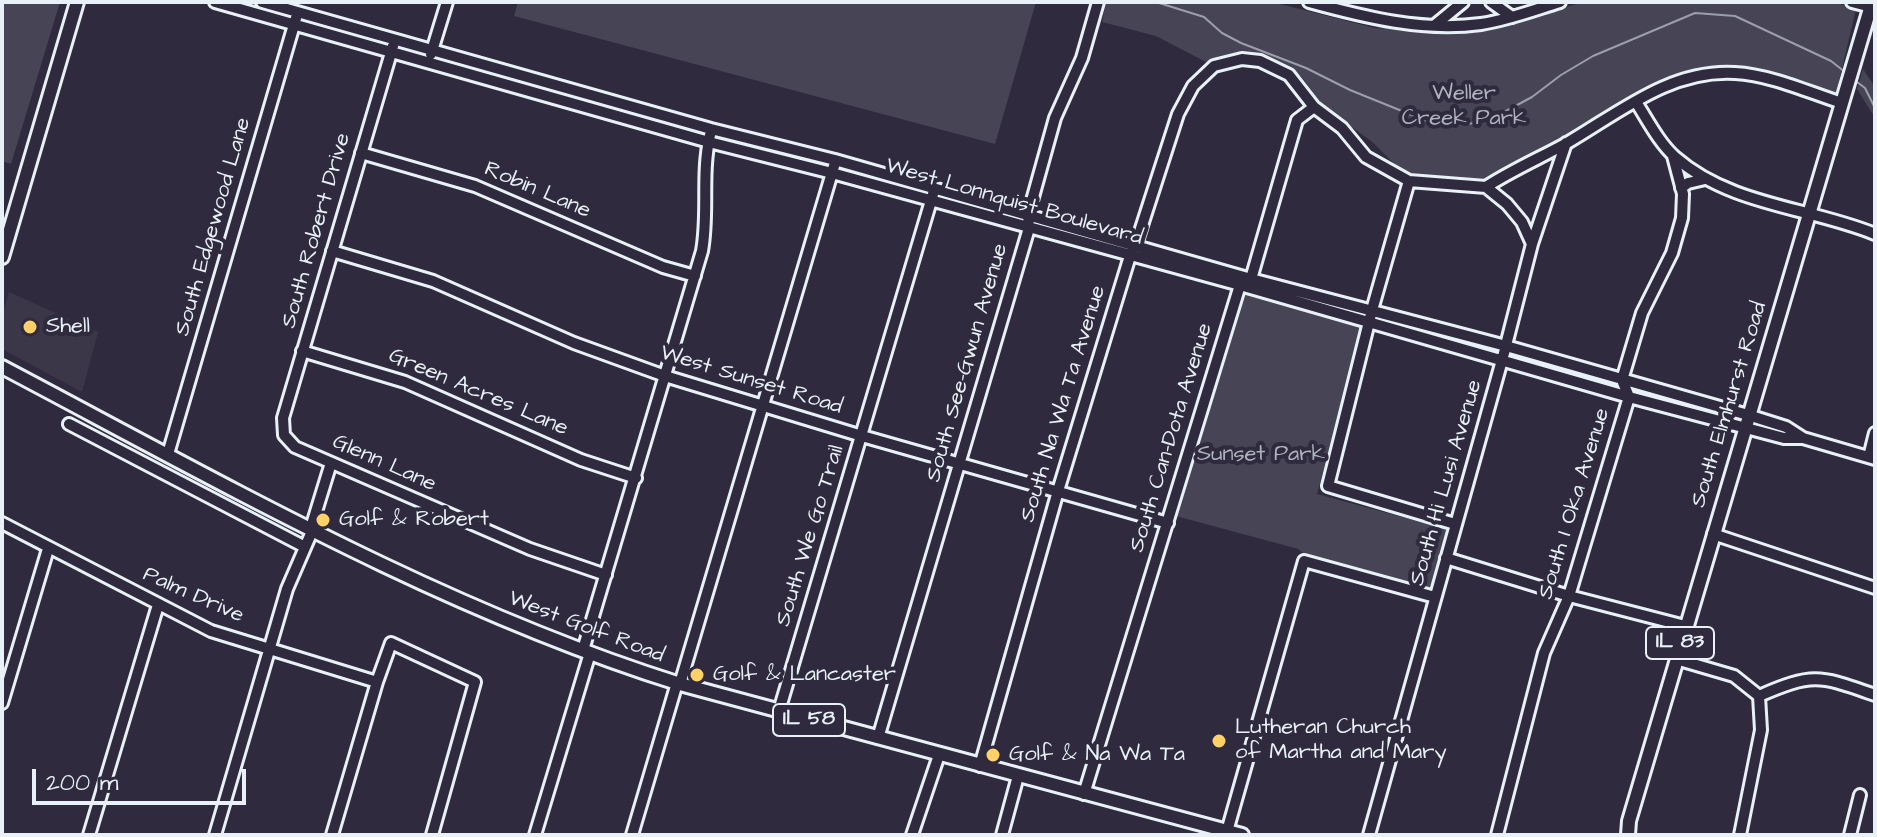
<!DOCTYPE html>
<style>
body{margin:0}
#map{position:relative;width:1877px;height:837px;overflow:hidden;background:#2f2a3d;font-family:"Architects Daughter",sans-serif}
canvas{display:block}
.frame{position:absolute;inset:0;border:4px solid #e8f1f8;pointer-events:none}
.scale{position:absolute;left:32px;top:769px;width:214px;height:36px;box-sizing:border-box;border:4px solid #e8f1f8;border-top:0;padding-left:10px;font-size:24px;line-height:28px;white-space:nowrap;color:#e8f1f8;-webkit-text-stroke:6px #2f2a3d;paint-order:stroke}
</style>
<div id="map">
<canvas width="1877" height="837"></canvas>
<div class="frame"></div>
<div class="scale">200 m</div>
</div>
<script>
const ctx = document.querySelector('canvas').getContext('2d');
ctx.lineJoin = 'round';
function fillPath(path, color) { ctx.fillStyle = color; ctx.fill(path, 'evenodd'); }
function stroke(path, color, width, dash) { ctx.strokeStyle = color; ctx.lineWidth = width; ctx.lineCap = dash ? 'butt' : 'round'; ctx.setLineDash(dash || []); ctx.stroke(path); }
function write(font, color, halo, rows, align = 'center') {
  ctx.font = font + ' "Architects Daughter",sans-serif'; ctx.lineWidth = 8; ctx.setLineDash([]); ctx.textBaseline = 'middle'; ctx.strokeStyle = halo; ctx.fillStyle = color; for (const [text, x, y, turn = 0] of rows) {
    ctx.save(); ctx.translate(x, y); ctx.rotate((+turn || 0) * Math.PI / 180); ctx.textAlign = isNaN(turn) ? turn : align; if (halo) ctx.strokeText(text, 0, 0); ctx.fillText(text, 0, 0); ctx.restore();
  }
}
const built = new Path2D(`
 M9,292L98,332L82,392L2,349V316Z`);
const green = new Path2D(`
 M2,2H60L11,164L2,161Z
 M518,2H1036L995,144L514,16Z
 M1106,2H1272L1375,28L1452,33L1496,28L1583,2H1835L1856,9L1836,94L1770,74L1728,68L1688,71L1622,104L1489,179C1466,184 1431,182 1409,173C1395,168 1383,151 1371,141C1357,130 1340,120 1326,108C1317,101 1311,88 1303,79C1276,51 1240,50 1206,62L1156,36L1102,22Z
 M1863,69L1875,87V118L1857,89Z
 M1244,291L1360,324L1362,330L1317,494L1447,529L1449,535L1434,587L1426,591L1308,557L1298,549L1176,516Z`);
const stream = new Path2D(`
 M1156,2L1204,17L1222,33L1241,43L1306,68L1350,90L1439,126L1476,123L1506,111L1532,97L1561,75L1593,56L1695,13L1735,16L1831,61L1845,72
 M1853,79L1865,88L1875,108`);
const minor = new Path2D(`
 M215,2L709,142L832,173L1240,285L1629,397L1784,438H1801
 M262,2L711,129L835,160L1251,279L1506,346L1748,415L1786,427L1803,438L1875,459
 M1309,2C1364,17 1423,32 1481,24C1508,20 1534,10 1560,2
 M1491,2L1512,17
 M1852,2L1875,8
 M1435,25L1463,2
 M393,46L283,418L284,435L295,447L530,549L606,575
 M431,54L447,2
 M1636,102C1647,119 1659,143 1675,157C1731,206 1809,207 1875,234
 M361,153L475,186L663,267L695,276
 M1409,181L1372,310L1328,486L1455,524
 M1486,187C1512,170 1540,158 1567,143C1620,112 1671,69 1735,73C1771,75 1808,92 1842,103
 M1681,188L1688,183L1705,179
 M332,251L433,281L574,343L665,376L862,436L1168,523
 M302,351L405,382L581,460L636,478
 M69,424L305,547
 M168,454L296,18
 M1869,457L1875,433
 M2,523L211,631L377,682
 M311,528L331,463
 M1713,534L1875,588
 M1446,558L1569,596L1685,626
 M583,650L702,251C709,212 701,176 710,135
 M1676,659L1734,676L1759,696
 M680,684L834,166
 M1759,696C1814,672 1820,676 1875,695
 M2,703L48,549
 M779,711L933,194
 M878,738L1029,228L1028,215L1055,118L1082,58L1098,2
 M980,766L1058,491L1130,256L1136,244L1178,114L1193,86L1214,66L1242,59L1260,61L1289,75L1314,107L1342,128L1366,157L1409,181L1486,187L1507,204L1522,222L1532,244
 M1084,794L1240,285L1251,279L1297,120L1314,107
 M89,835L158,605
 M215,835L287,589L313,529
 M332,835L377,682L391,643L475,682L432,835
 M535,835L590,653
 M632,835L677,683
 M912,835L939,755
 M1002,835L1018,776
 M1226,835L1304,561L1435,597
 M1369,835L1504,353L1532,244L1566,143
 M1497,835L1544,653L1569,596L1629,397L1622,380L1642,313L1672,253L1682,218L1683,194L1673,156
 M1740,835L1761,730L1759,696
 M1850,835L1860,795`);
const major = new Path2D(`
 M2,257L77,2
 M2,367C222,483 441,609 680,684L1242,835
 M1628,835L1629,821L1872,2`);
const markers = [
 [30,327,8,"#ffd166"],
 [323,520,8,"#ffd166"],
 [697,675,8,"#ffd166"],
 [1219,741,8,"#ffd166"],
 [993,755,8,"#ffd166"]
];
const shields = [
 [1680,643,68],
 [809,720,72]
];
const shieldNames = [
 ["IL 83",1680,643],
 ["IL 58",809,720]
];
const parkNames = [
 ["Weller",1464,94],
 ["Creek Park",1464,119],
 ["Sunset Park",1261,455]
];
const streetNames = [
 ["Robin Lane",537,191,23],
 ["West Lonnquist Boulevard",1014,203,16],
 ["South Edgewood Lane",214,227,-74],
 ["South Robert Drive",317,231,-74],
 ["South See-Gwun Avenue",968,363,-74],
 ["West Sunset Road",751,381,17],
 ["Green Acres Lane",478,393,23],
 ["South Na Wa Ta Avenue",1064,404,-73],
 ["South Elmhurst Road",1730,405,-73],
 ["South Can-Dota Avenue",1172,438,-73],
 ["Glenn Lane",384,464,24],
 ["South Hi Lusi Avenue",1447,483,-74],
 ["South I Oka Avenue",1575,504,-73],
 ["South We Go Trail",811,536,-73],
 ["Palm Drive",193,596,24],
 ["West Golf Road",586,628,21]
];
const poiNames = [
 ["Shell",46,327],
 ["Golf & Robert",339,520],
 ["Golf & Lancaster",713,675],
 ["Lutheran Church",1235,728],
 ["of Martha and Mary",1235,753],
 ["Golf & Na Wa Ta",1009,755]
];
fillPath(built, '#3b3749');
fillPath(green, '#464455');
stroke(stream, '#9c9fab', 2);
stroke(minor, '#e8f1f8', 16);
stroke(major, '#e8f1f8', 18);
stroke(minor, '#2f2a3d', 10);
stroke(major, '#2f2a3d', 12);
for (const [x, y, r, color] of markers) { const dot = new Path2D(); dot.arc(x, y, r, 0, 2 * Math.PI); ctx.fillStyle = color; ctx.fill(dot); stroke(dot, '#2f2a3d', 3); }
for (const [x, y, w] of shields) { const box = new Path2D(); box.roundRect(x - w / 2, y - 16, w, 32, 6); ctx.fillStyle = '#2f2a3d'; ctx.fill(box); stroke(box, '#e8f1f8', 2); }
write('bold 20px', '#e8f1f8', null, shieldNames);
write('22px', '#afb4bf', '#2f2a3d', parkNames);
write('22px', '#e8f1f8', '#2f2a3d', streetNames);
write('22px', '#e8f1f8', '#2f2a3d', poiNames, 'left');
</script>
